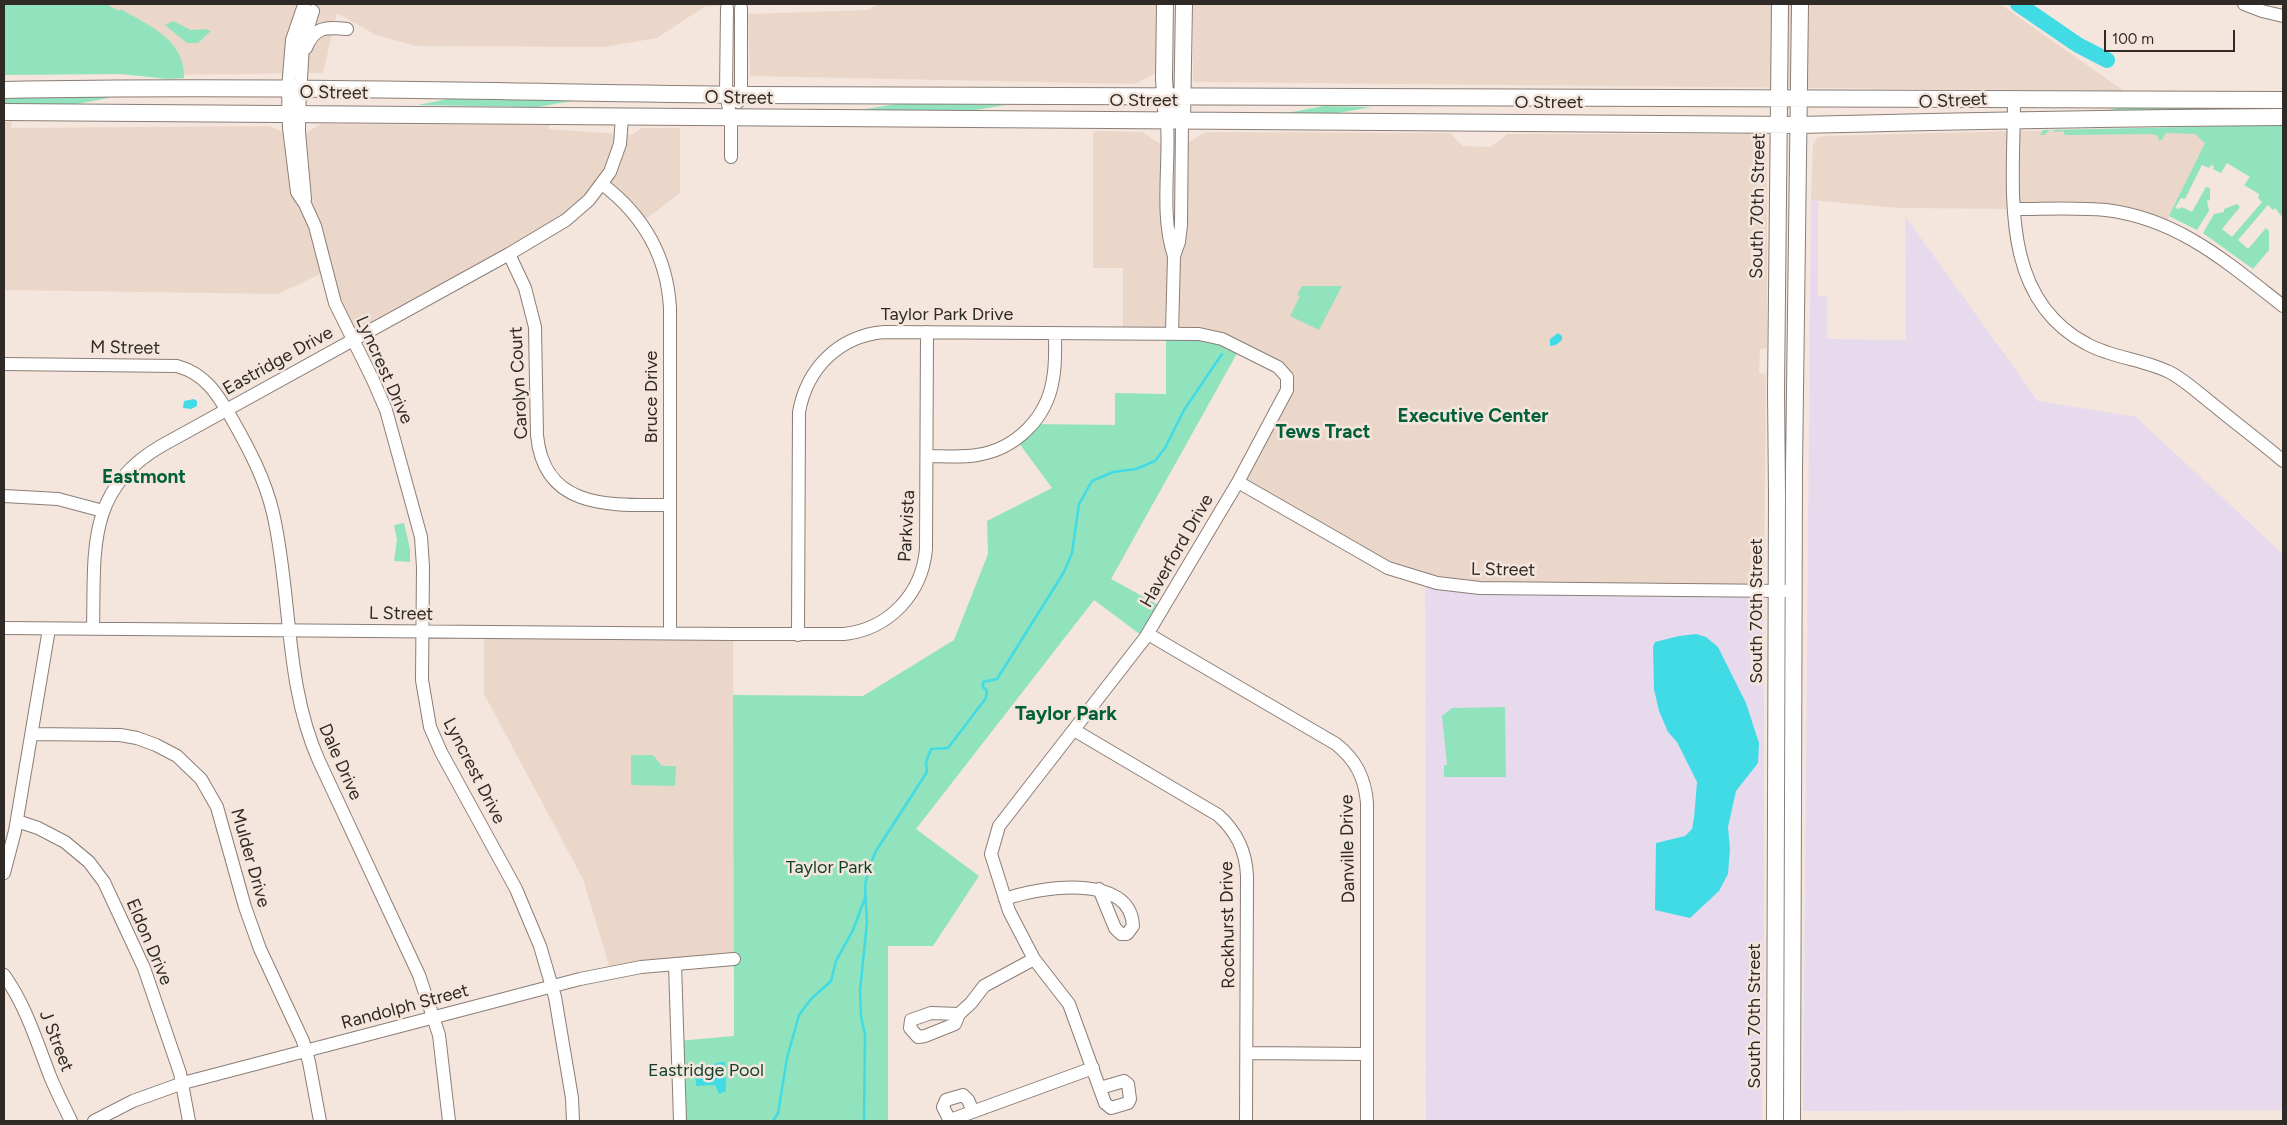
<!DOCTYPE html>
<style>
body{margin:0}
#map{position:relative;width:2287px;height:1125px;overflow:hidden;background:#f4e6dd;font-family:Figtree,sans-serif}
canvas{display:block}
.frame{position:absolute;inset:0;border:5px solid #2f2a26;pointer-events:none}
.scale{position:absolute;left:2104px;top:30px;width:131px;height:22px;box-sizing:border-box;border:2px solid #2f2a26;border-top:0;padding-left:6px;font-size:15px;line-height:18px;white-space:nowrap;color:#2f2a26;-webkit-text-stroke:4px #f4e6dd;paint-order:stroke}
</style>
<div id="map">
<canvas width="2287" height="1125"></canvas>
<div class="frame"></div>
<div class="scale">100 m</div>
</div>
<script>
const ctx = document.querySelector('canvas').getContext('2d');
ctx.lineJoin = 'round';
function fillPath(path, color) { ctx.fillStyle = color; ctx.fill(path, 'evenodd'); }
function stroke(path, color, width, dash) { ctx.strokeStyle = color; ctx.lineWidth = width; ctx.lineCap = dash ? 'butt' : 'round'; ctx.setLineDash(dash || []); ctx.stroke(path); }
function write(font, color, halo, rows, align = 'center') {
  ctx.font = font + ' Figtree,sans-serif'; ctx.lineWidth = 5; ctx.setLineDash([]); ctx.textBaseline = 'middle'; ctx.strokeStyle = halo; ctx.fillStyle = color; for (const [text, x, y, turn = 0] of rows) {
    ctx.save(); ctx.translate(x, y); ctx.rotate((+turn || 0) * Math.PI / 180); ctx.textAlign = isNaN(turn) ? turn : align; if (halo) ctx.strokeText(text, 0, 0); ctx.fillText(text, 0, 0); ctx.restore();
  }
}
const built = new Path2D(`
 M4,4H738L704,7L657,38L604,47L416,46L376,35L337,13L323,73L162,75L4,73Z
 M879,4H1156V73L1135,84L750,76L748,14L868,10Z
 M1193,4H2000L2124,91L1193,82Z
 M4,122H12L11,128L269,126L289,135L299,137L321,124L549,125V129L632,135L642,128H680V193L642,222L608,189L353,339L325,272L278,294L4,290Z
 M2195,130L2207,140L2165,226L2131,215L2014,209L1898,208L1811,200L1813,145L1817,138L1825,136L2014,131Z
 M1093,131L1142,132L1168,149L1173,255L1181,147L1205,132L1450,133L1463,146L1491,147L1507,134H1750L1767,152V348L1760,349L1759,373L1766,374L1764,591L1578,589L1421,579L1238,482L1288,381L1240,348L1123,334V268H1093Z
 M484,632L733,634L734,959L611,972L583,879L484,694Z`);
const medical = new Path2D(`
 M1811,200H1818V296H1827V339L1906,340L1905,216L2038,401L2136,417L2283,554V1110L1803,1111Z
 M1425,580L1764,591V975L1762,1121H1426Z`);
const green = new Path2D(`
 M4,4H106L119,11L121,9C149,26 185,39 184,78L168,79L121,74L4,75Z
 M173,21L191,30L205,29L211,31L198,43H187L165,25Z
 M4,97H108V98L67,106L4,104Z
 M448,99L578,100L537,107L418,105Z
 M909,102L1006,105L969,111L860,110Z
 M2283,104V110L2104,111L2123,107Z
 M1324,106L1372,107L1338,113H1287Z
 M2283,125V218L2275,208L2273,210L2268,205L2238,240L2248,249L2266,228L2269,231V250L2253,269L2203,233L2214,214L2224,212V209L2237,204L2240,207L2222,229L2232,237L2262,202L2258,198L2259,194L2244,185L2250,177L2227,163L2221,173L2213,169L2214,166L2211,165L2209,168L2202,165L2185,199L2181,198L2175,208L2179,209L2182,207L2192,212L2206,187L2210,188V200L2207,201L2209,211L2197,230L2169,216L2205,143L2195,134L2166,133L2162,140H2159L2157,135L2148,134L2073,135H2065L2063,131L2057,132L2050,130L2044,135H2040L2043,130Z
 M1302,286H1342L1319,330L1290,316L1300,296L1297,295Z
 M1166,333L1240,348L1111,579L1164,608L1145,638L1094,600L916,829L979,876L933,946H888V1121H680L678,1041L734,1036L733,695L863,696L954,640L988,554L987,521L1052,488L1016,439L1033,424L1115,425V393L1166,394Z
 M404,523L410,549V562L394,561L397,540L394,525Z
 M1505,707L1506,777H1444V765H1447L1442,716L1452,708Z
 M631,755H653L662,766H676L675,786L631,785Z`);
const water = new Path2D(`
 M1558,333L1562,336V340L1556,345L1550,346V339Z
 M194,399L197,401V406L191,409L183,408L184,401Z
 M1696,634L1706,637L1718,647L1746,703L1759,743L1758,763L1736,791L1728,827L1730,849L1728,874L1719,891L1690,918L1655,910L1656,843L1685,836L1692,829L1694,818L1697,782L1677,742L1668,732L1659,711L1654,689L1653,647L1655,642L1679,636Z
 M720,1062H725L726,1091L719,1094L715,1085L696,1086L695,1067H706Z`);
const stream = new Path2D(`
 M773,1121L778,1113L787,1058L799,1015L811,999L831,981L836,961L853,930L865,898
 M864,1121L865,1035L861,1016L860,991L867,922L865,886L868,870L876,851L927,772L926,762L931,749L948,748L986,698L987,691L983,687V682L997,679L1064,572L1072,553L1079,504L1092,481L1113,472L1136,469L1155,461L1165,448L1184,410L1222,354`);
const river = new Path2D(`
 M2018,4L2078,45L2107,60`);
const minor = new Path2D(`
 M2244,4L2262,11L2283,16
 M304,5L292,40L288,89L289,128L297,192L305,204L315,226L335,303L373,380L386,410L421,537L423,567L422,680L430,727L441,752L516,889L540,946L555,997L572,1098L573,1121
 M727,8L726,94L731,119V157
 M306,48C315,26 326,27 347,29
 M2014,101C2014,186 1997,297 2087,344C2114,359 2146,359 2173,374C2188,383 2202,396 2215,406C2238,425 2261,442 2283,461
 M738,102L741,94V8
 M1167,122C1170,165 1160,215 1174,256
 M602,184C643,215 667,256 670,308V633
 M305,199L299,132V113L303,44L313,11
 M2014,209C2045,209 2076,207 2106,210C2179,219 2228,263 2283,306
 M509,254L525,288L535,327L537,435C544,511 613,505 670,505
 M1172,333L1174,256L1179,242L1181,225L1182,121
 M4,364L177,366C206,374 218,395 232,419C249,449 265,479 273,513C292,595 284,683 319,761L419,975L439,1035L449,1121
 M927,456C943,456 960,458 977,455C1016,449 1047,418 1053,379C1056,364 1055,348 1055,333
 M1238,482L1388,568L1437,583L1480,588L1785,591
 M4,496L58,499L103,511
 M4,628L733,634H844C889,629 922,594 926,549L927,332
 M93,629C95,553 85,490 161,446L509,254L566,220L589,200L610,172L620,144L622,117
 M1148,634L1336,744C1356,760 1365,778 1367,803V1121
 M798,635L799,412C807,368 839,336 884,332L1199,334L1222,339L1278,367L1287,377V390L1238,482L1145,638L999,826L991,854L1009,911L1034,959L1069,1004L1105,1103L1111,1108L1128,1103L1130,1099L1128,1084L1124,1081L1100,1088
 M1074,730L1218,815C1237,832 1246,851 1247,876L1246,1121
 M32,734L120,735L137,738L156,745L177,756L201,779L217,807L245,907L260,949L303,1041L309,1062L320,1121
 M17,821L38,828L65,842L89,862L104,882L144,968L180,1073L189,1121
 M4,873L15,831L49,629
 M1005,899C1038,887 1131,872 1133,926L1127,934H1121L1115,928L1099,889
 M675,964L680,1121
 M4,975C26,1006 36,1040 50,1076C56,1091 64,1106 71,1121
 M959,1014L931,1013L911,1020L910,1028L918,1037L925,1036L955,1024L959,1014L971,1003L984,986L1034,959
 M1247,1053L1367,1054
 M973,1111L968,1100L963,1095L946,1100L943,1107L948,1117L953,1119L1082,1072L1093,1068
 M94,1121L133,1101L183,1083L580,979L641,967L734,959`);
const major = new Path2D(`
 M1165,4L1164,79L1167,122
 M4,90C252,85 500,92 748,95C1260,100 1772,103 2283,100
 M4,112L1799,125C1961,121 2122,118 2283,117
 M1182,121L1184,4
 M1775,1121L1777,494L1776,391L1780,4
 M1792,1121L1794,468L1800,4`);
const streetNames = [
 ["O Street",334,93,1],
 ["O Street",739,98,1],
 ["O Street",1144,101],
 ["O Street",1953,101,-3],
 ["O Street",1549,103],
 ["South 70th Street",1758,206,-89],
 ["Taylor Park Drive",947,315],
 ["M Street",125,348,1],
 ["Eastridge Drive",278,361,-29],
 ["Lyncrest Drive",384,370,66],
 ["Carolyn Court",519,383,-93],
 ["Bruce Drive",652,397,-90],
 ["Parkvista",907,526,-87],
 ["Haverford Drive",1177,551,-60],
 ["L Street",1503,570,1],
 ["South 70th Street",1757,611,-90],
 ["L Street",401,614,1],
 ["Dale Drive",340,762,66],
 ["Lyncrest Drive",474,771,63],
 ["Danville Drive",1348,849,-91],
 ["Mulder Drive",250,858,74],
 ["Rockhurst Drive",1228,925,-91],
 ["Eldon Drive",149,942,67],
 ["Randolph Street",405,1007,-15],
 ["South 70th Street",1755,1016,-90],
 ["J Street",56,1041,69]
];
const parkNames = [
 ["Taylor Park",829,868],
 ["Eastridge Pool",706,1071]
];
const neighbourhoodNames = [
 ["Executive Center",1473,416],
 ["Tews Tract",1323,432],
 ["Eastmont",144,477]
];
const quarterNames = [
 ["Taylor Park",1066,714]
];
fillPath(built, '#ebd7ca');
fillPath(medical, '#e8daed');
fillPath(green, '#90e3bd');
fillPath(water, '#41dbe5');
stroke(stream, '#41dbe5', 2.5);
stroke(river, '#41dbe5', 16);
stroke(minor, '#8a7e76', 14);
stroke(major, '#8a7e76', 18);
stroke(minor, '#fff', 12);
stroke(major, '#fff', 16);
write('18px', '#2f2a26', '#f4e6dd', streetNames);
write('18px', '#0e3f2c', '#f4e6dd', parkNames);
write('bold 19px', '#025f3a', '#f4e6dd', neighbourhoodNames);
write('bold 20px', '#025f3a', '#f4e6dd', quarterNames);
</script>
